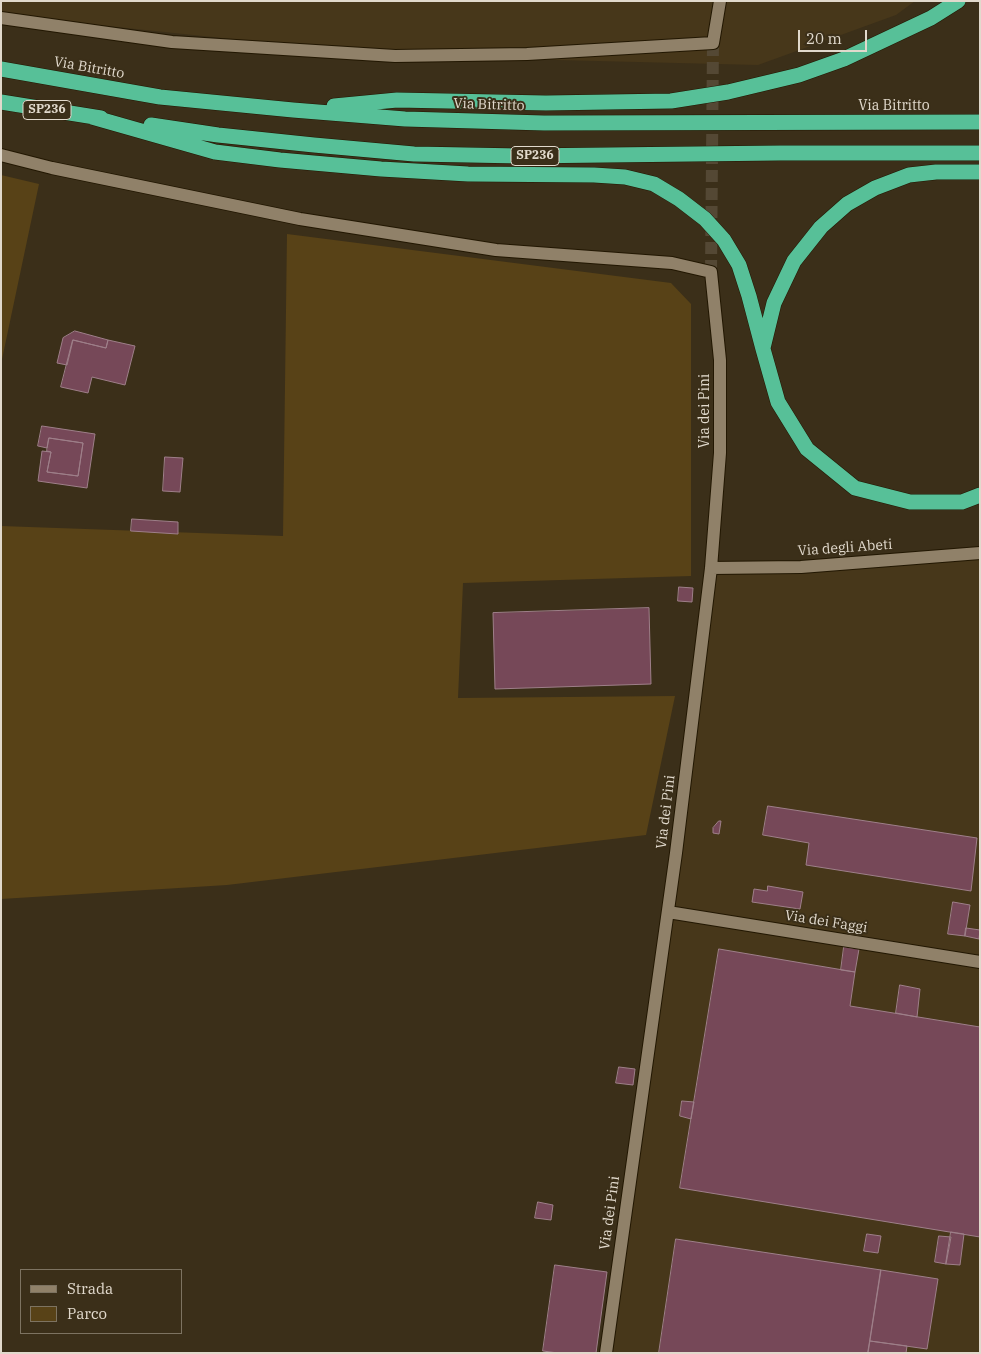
<!DOCTYPE html>
<style>
body{margin:0}
#map{position:relative;width:981px;height:1354px;overflow:hidden;background:#3b2f19;font-family:"IBM Plex Serif",serif}
canvas{display:block}
.frame{position:absolute;inset:0;border:2px solid #e1d9cc;pointer-events:none}
.legend{position:absolute;left:20px;top:1269px;width:162px;height:65px;box-sizing:border-box;background:#3b2f19;border:1px solid #7d7361;margin:0;padding:6px 9px;list-style:none;font-size:15px;color:#e1d9cc}
.legend li{display:flex;align-items:center;gap:10px;height:25px}
.legend b{width:25px;border:1px solid #7d7361}
.scale{position:absolute;left:798px;top:30px;width:69px;height:22px;box-sizing:border-box;border:2px solid #e1d9cc;border-top:0;padding-left:6px;font-size:15px;line-height:18px;white-space:nowrap;color:#e1d9cc;-webkit-text-stroke:4px #3b2f19;paint-order:stroke}
</style>
<div id="map">
<canvas width="981" height="1354"></canvas>
<div class="frame"></div>
<ul class="legend">
<li><b style="height:6px;background:#908169"></b>Strada</li>
<li><b style="height:14px;background:#584217"></b>Parco</li>
</ul>
<div class="scale">20 m</div>
</div>
<script>
const ctx = document.querySelector('canvas').getContext('2d');
ctx.lineJoin = 'round';
function fillPath(path, color) { ctx.fillStyle = color; ctx.fill(path, 'evenodd'); }
function stroke(path, color, width, dash) { ctx.strokeStyle = color; ctx.lineWidth = width; ctx.lineCap = dash ? 'butt' : 'round'; ctx.setLineDash(dash || []); ctx.stroke(path); }
function write(font, color, halo, rows, align = 'center') {
  ctx.font = font + ' "IBM Plex Serif",serif'; ctx.lineWidth = 4; ctx.setLineDash([]); ctx.textBaseline = 'middle'; ctx.strokeStyle = halo; ctx.fillStyle = color; for (const [text, x, y, turn = 0] of rows) {
    ctx.save(); ctx.translate(x, y); ctx.rotate((+turn || 0) * Math.PI / 180); ctx.textAlign = isNaN(turn) ? turn : align; if (halo) ctx.strokeText(text, 0, 0); ctx.fillText(text, 0, 0); ctx.restore();
  }
}
const built = new Path2D(`
 M1,1H915L896,15L758,65L395,56L1,15Z
 M980,550V1353H606L711,568Z`);
const green = new Path2D(`
 M1,175L39,184L1,364Z
 M287,234L671,283L691,304V576L463,583L458,698L675,696L646,835L227,885L1,899V526L283,536Z`);
const building = new Path2D(`
 M75,331L108,340L106,348L73,340L67,365L57,363L63,338Z
 M73,340L106,348L108,340L135,346L125,385L92,377L88,393L61,387Z
 M42,426L95,434L87,488L38,481L42,451L51,452L47,472L78,476L83,443L49,438L47,448L38,446Z
 M49,438L83,443L78,476L47,472L51,452L47,451Z
 M165,457L183,458L180,492L163,491Z
 M132,519L178,522V534L131,531Z
 M679,587L693,588L692,602L678,601Z
 M649,608L651,684L495,689L493,613Z
 M768,806L977,838L971,891L806,865L809,843L763,835Z
 M719,821H721L719,834L713,833V828Z
 M768,886L803,892L800,909L752,902L754,889L767,891Z
 M953,902L970,905L965,936L948,934Z
 M966,928L980,930L979,939L965,936Z
 M844,947L859,949L855,972L841,970Z
 M719,949L855,972L850,1006L980,1027V1237L680,1188Z
 M900,985L920,989L917,1017L896,1013Z
 M619,1067L635,1069L633,1085L616,1083Z
 M682,1101L694,1102L691,1119L680,1116Z
 M538,1202L553,1205L551,1220L535,1218Z
 M951,1232L964,1234L960,1265L946,1264Z
 M867,1234L881,1236L878,1253L864,1251Z
 M939,1236L951,1237L946,1264L935,1262Z
 M676,1239L881,1270L868,1353H659Z
 M555,1265L607,1272L596,1353H558L543,1351Z
 M881,1270L938,1279L927,1349L870,1341Z
 M870,1341L907,1346L906,1353H868Z`);
const minorTunnel = new Path2D(`
 M711,272L713,43`);
const minor = new Path2D(`
 M1,18L172,42L395,56L527,54L713,43L720,1
 M1,155L52,168L300,219L496,250L672,263L711,272L720,360V453L711,568L676,853L606,1353
 M711,568L801,567L980,553
 M668,912L980,962`);
const highway = new Path2D(`
 M1,69L160,97L293,110L405,119L544,123L980,122
 M1,102L101,118
 M334,106L397,100L546,103L671,101L728,92L799,75L844,59L931,18L958,1
 M92,117L215,152L280,160L381,169L468,174L594,175L625,177L654,184L679,199L705,219L724,240L739,265L749,296L763,349L778,402L807,449L855,488L910,502H962L980,495
 M151,125L218,135L314,145L414,154L521,156L780,153H980
 M763,348L774,303L794,261L821,227L847,204L875,188L909,175L936,172H980`);
const shields = [
 [47,110,48],
 [535,156,48]
];
const shieldNames = [
 ["SP236",47,110],
 ["SP236",535,156]
];
const streetNames = [
 ["Via Bitritto",89,68,10],
 ["Via Bitritto",489,105,2],
 ["Via Bitritto",894,106],
 ["Via dei Pini",705,411,-90],
 ["Via degli Abeti",845,548,-4],
 ["Via dei Pini",666,812,-83],
 ["Via dei Faggi",826,922,9],
 ["Via dei Pini",610,1213,-82]
];
fillPath(built, '#47371a');
fillPath(green, '#584217');
fillPath(building, '#764858');
stroke(building, '#9e7f89', 1);
stroke(minorTunnel, '#544834', 12, [12, 6]);
stroke(minor, '#221702', 14);
stroke(highway, '#221702', 16);
stroke(minor, '#908169', 12);
stroke(highway, '#57c098', 15);
for (const [x, y, w] of shields) { const box = new Path2D(); box.roundRect(x - w / 2, y - 9.5, w, 19, 4); ctx.fillStyle = '#3b2f19'; ctx.fill(box); stroke(box, '#e1d9cc', 1); }
write('bold 12px', '#e1d9cc', null, shieldNames);
write('14px', '#e1d9cc', '#3b2f19', streetNames);
</script>
